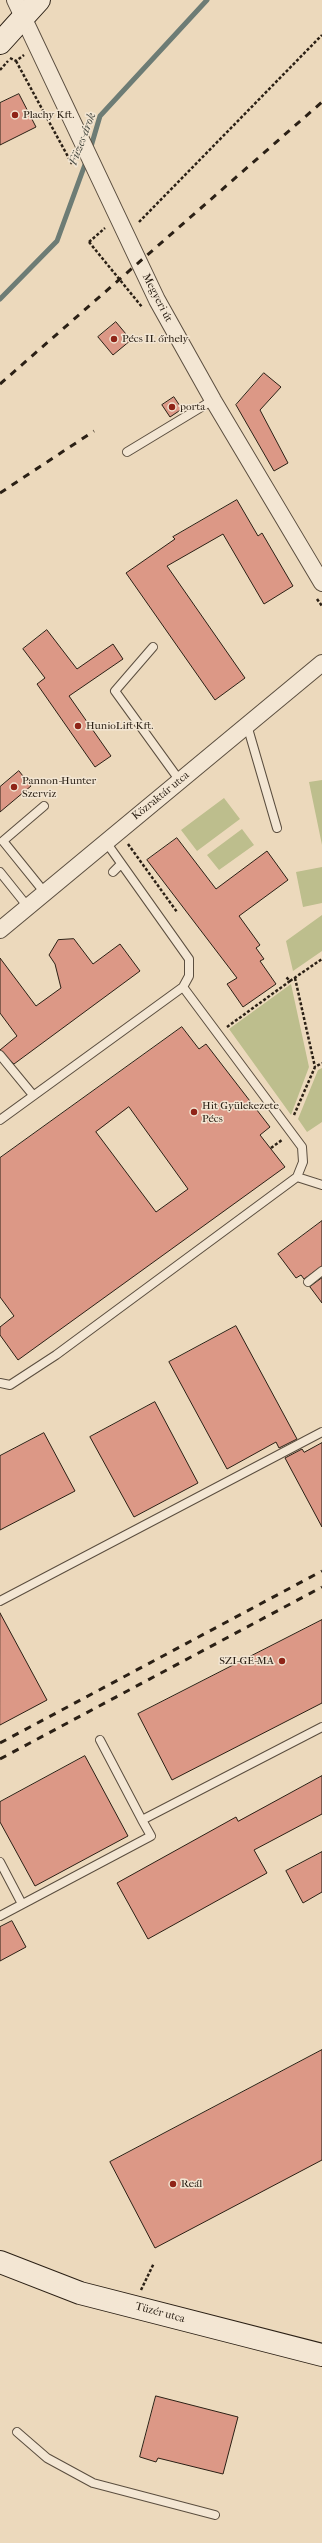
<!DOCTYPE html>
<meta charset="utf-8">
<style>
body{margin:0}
canvas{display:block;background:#ecd9bc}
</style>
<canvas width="322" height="2543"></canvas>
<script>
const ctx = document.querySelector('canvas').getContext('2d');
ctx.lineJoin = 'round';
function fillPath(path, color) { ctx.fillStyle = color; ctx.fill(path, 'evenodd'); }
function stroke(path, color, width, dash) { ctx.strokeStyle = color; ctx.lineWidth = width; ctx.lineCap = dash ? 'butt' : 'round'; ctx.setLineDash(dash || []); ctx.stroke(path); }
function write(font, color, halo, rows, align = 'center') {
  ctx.font = font + ' "IM FELL French Canon",serif'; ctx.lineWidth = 3; ctx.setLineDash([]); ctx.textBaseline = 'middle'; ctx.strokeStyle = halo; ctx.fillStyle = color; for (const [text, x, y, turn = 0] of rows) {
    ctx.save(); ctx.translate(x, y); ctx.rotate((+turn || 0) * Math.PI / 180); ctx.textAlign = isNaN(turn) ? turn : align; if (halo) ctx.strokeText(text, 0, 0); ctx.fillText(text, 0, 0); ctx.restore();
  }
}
const green = new Path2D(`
 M322,780V845L309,782Z
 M224,798L240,819L197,851L181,830Z
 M242,829L254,845L219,870L207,855Z
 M322,867V903L303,907L296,872Z
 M322,915V951L293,971L286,941Z
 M291,984L309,1067L291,1115L229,1029Z
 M322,1068V1122L307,1132L298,1119L318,1070Z`);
const stream = new Path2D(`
 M90,150L100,116L207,0
 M0,299L57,241L87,159`);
const building = new Path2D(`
 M19,94L36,127L0,145V103Z
 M116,322L131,340L113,355L98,337Z
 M264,373L281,387L260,410L288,463L274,471L236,405Z
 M174,397L182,409L170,417L162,405Z
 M237,500L258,536L262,533L293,586L264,604L223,534L167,566L245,678L215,700L126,573L175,539L173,537Z
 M47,630L77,669L113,644L123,659L69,696L111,756L95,767L37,684L45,678L23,649Z
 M19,771L31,786L0,812V787Z
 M177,838L216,889L267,851L288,880L239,916L260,945L256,948L264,959L260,961L276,984L243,1007L227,984L237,978L147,860Z
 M74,939L93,964L120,944L140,971L14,1064L0,1050L17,1036L0,1013V958L36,1006L61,988L55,964L49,955L58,940Z
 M182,1027L199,1049L206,1044L270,1127L260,1135L285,1167L18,1360L0,1335V1327L14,1316L0,1297V1158ZM129,1107L188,1189L156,1212L96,1132Z
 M322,1221V1266L304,1279L301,1275L296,1278L278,1254Z
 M322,1278V1303L310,1287Z
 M236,1326L297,1439L279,1448L276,1442L227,1469L169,1362Z
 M155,1402L198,1483L134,1517L90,1437Z
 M44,1433L75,1491L0,1530V1456Z
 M322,1443V1527L285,1458L302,1449L304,1452Z
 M0,1613L47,1700L0,1725Z
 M322,1620V1703L172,1780L138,1714Z
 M85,1756L128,1836L35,1886L0,1822V1802Z
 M322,1776V1814L254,1850L267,1873L148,1939L117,1883L236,1817L238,1821Z
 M322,1852V1892L303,1903L286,1871Z
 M12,1921L26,1947L0,1961V1927Z
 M322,2050V2160L155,2248L110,2162Z
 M156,2396L238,2417L223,2474L158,2458L156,2462L140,2457Z`);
const path = new Path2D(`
 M10,58L16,61L24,55
 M16,61L72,164
 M0,70L8,61
 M139,222L322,35
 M89,242L105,228
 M317,599L322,606
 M128,844L177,912
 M295,978L315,1067
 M290,981L322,959
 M227,1027L290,981L286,977
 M294,1115L315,1067L322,1063
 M271,1148L282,1140
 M141,2290L154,2263`);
const lane = new Path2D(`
 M127,452L213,400
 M153,647L115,691L180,781
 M247,725L277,828
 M44,806L3,841L45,893
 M0,872L28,907
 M113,872L121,864
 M0,1055L33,1095
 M0,1120L183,987L189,976V959L106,842
 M297,1177L322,1185
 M308,1282L322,1271
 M0,1383L10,1385L56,1355L297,1177L303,1162L302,1147L183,987
 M0,1601L322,1432
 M100,1740L142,1820L322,1727
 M0,1862L22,1904
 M0,1916L151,1836L142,1820
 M17,2432L47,2458L93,2483L215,2515`);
const street = new Path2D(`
 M15,0L157,300L213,400L322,583
 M0,930L322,663`);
const secondary = new Path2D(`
 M0,43L39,0
 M0,2262L80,2293L322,2355`);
const rail = new Path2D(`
 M0,384L322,102
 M0,493L94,431
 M0,1743L322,1571
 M0,1759L322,1587`);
const pathBridge = new Path2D(`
 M89,242L142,307`);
const markers = [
 [15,115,4,"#8f2418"],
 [114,339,4,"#8f2418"],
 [172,407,4,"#8f2418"],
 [78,726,4,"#8f2418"],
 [14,787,4,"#8f2418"],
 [194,1112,4,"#8f2418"],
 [282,1661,4,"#8f2418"],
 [173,2184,4,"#8f2418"]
];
const poiNames = [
 ["Plachy Kft.",23,115],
 ["Pécs II. őrhely",122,339],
 ["porta",180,407],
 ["HunioLift Kft.",86,726],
 ["Pannon-Hunter",22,781],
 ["Szerviz",22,794],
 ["Hit Gyülekezete",202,1106],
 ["Pécs",202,1119],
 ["SZI-GE-MA",274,1661,"right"],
 ["Reál",181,2184]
];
const streetNames = [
 ["Megyeri út",157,298,63],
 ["Közraktár utca",161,796,-39],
 ["Tüzér utca",160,2313,15]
];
const waterNames = [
 ["Füzes-árok",83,139,-69]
];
fillPath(green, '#bdbe8d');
stroke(stream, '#6d7c75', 5);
fillPath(building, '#dc9886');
stroke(building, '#2b2015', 1);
stroke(lane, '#5b4e3f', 10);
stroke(street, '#5b4e3f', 18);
stroke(secondary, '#2b2015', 24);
stroke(path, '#2b2015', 2.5, [3, 2]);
stroke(lane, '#f3e6d3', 8);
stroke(street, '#f3e6d3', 16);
stroke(secondary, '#f3e6d3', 22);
stroke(rail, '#2b2015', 3, [7, 7]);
stroke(pathBridge, '#2b2015', 2.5, [3, 2]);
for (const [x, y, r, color] of markers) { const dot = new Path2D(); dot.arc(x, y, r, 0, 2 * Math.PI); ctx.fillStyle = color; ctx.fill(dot); stroke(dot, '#f3e6d3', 1.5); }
write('11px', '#2b2015', '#f3e6d3', poiNames, 'left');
write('11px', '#2b2015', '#f3e6d3', streetNames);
write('italic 12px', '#4c4e45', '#f3e6d3', waterNames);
</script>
